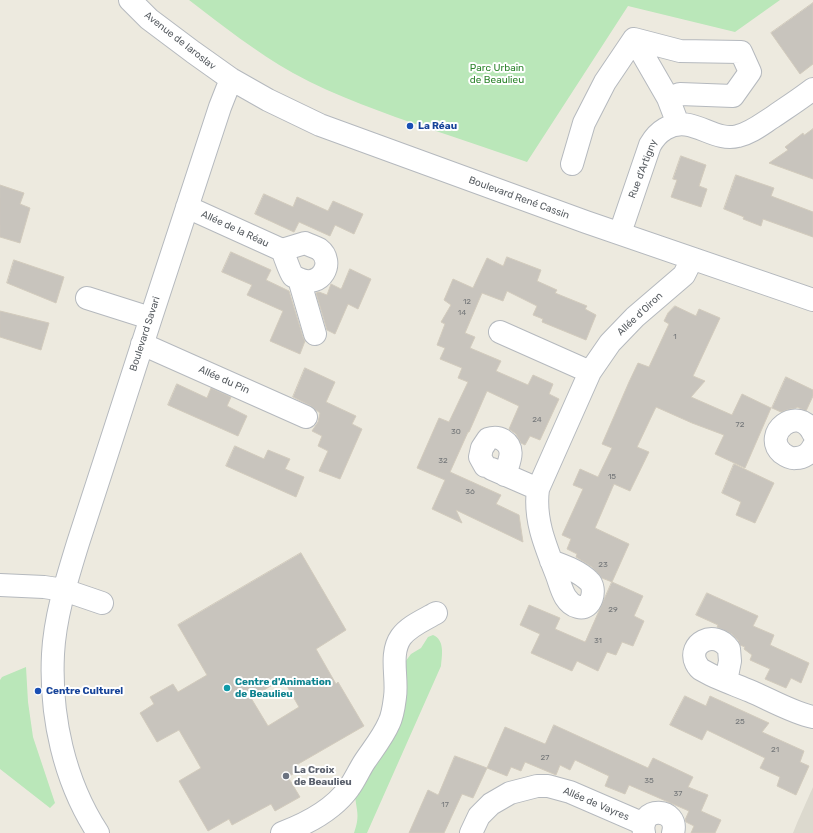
<!DOCTYPE html>
<meta charset="utf-8">
<style>
body{margin:0}
canvas{display:block;background:#edeadf}
</style>
<canvas width="813" height="833"></canvas>
<script>
const ctx = document.querySelector('canvas').getContext('2d');
ctx.lineJoin = 'round';
function fillPath(path, color) { ctx.fillStyle = color; ctx.fill(path, 'evenodd'); }
function stroke(path, color, width, dash) { ctx.strokeStyle = color; ctx.lineWidth = width; ctx.lineCap = dash ? 'butt' : 'round'; ctx.setLineDash(dash || []); ctx.stroke(path); }
function write(font, color, halo, rows, align = 'center') {
  ctx.font = font + ' Rubik,sans-serif'; ctx.lineWidth = 4; ctx.setLineDash([]); ctx.textBaseline = 'middle'; ctx.strokeStyle = halo; ctx.fillStyle = color; for (const [text, x, y, turn = 0] of rows) {
    ctx.save(); ctx.translate(x, y); ctx.rotate((+turn || 0) * Math.PI / 180); ctx.textAlign = isNaN(turn) ? turn : align; if (halo) ctx.strokeText(text, 0, 0); ctx.fillText(text, 0, 0); ctx.restore();
  }
}
const education = new Path2D(`
 M813,787V833H793L797,823Z`);
const green = new Path2D(`
 M189,0H780L735,32L628,6L527,162C495,151 463,140 430,129C384,113 337,97 293,73C256,52 223,26 189,0Z
 M433,635C445,640 442,655 441,666L367,833H354C360,816 357,813 355,796L402,666L411,654L421,648L428,637Z
 M26,667L28,702L33,737L55,803L50,808L0,769V680L2,677Z`);
const building = new Path2D(`
 M813,3V64L800,74L771,33Z
 M813,129V179L769,163L788,150L785,147L803,133L804,135Z
 M681,156L706,165L699,186L707,189L701,207L671,197L677,180L673,179Z
 M736,175L774,188L771,196L813,212V237L763,219L761,226L743,219L744,217L724,209Z
 M0,185L24,193L20,204L30,208L20,243L0,237Z
 M264,194L293,207L297,197L328,211L333,201L363,214L354,234L335,225L330,236L299,222L294,232L255,214Z
 M231,252L271,270L266,280L289,291L303,337L305,341L300,354L270,341L283,311L247,295L252,285L222,272Z
 M507,257L541,270L537,281L557,290L555,293L587,306L585,309L596,315L586,340L542,322L543,319L533,315L537,306L507,291L503,301L482,293L465,333L475,337L470,348L501,361L496,371L528,385L533,375L553,384L549,394L559,399L540,440L530,436L525,445L521,443L516,434L509,429L519,406L487,391L469,432H468L450,472L501,495L496,504L519,515L523,542L456,510L462,523L432,509L445,480L417,468L439,418L449,422L468,382L458,378L462,368L440,359L445,348L437,345L445,324L441,322L451,305L444,300L453,279L473,288L487,258L503,266Z
 M14,260L64,277L56,303L7,283Z
 M350,269L371,279L358,309L348,304L335,334L327,330L316,293L319,292L327,295L331,284L341,289Z
 M675,306L696,316L699,309L720,318L693,376L705,381L691,397L732,415L742,394L771,408L745,468L715,454L724,435L692,423L656,407L637,447L649,452L630,491L614,484L595,528L629,544L612,582L602,578L592,567L576,557L577,554L567,549L571,539L562,535L583,489L573,485L580,469L598,477L612,448L602,444L629,382L638,363L649,367L669,324L664,321L668,313Z
 M0,311L49,323L41,350L0,337Z
 M305,368L335,382L326,402L356,416L352,424L362,429L340,479L319,471L328,451L318,446L322,436L312,431L318,422L320,413L311,406L293,397Z
 M786,377L813,390V396L806,411L797,407L796,408L790,409L781,412L772,408Z
 M177,384L207,398L211,388L231,397L227,406L247,416L238,436L168,405Z
 M235,446L264,459L268,450L290,459L285,469L304,477L296,497L226,466Z
 M734,464L774,483L755,523L736,515L741,502L722,493Z
 M301,553L346,630L316,649L336,684L338,682L364,726L293,767L296,772L288,777L300,797L275,811L271,804L232,825L229,819L208,831L179,781L201,768L179,730L157,742L140,713L154,704L150,697L173,684L178,692L207,675L178,625ZM283,679L299,707L268,726L251,698Z
 M612,582L643,596L634,616L644,621L633,646L622,642L616,655L607,652L598,671L577,661L572,671L531,653L540,634L520,625L529,605L560,618L555,629L585,642Z
 M707,593L758,616L753,626L774,635L770,645L809,663L801,683L791,678L786,688L765,679L770,669L750,660L752,655L744,649L745,647L740,645L738,640L732,634L717,627L718,625L696,615Z
 M685,696L706,706L710,696L769,723L762,732L804,751L800,762L809,766L796,795L777,786L780,777L760,768L765,758L707,730L702,740L670,725Z
 M554,725L648,768L653,758L693,777L688,787L708,795L701,811L721,820L715,833H691L694,826L686,822L685,820L689,811L629,785L625,794L605,786L609,776L575,760L570,770L560,765L556,775L525,762L521,771L511,767L507,776L487,768L505,727L545,744Z
 M455,756L487,768L473,798L462,794L444,833H409L428,790L438,795Z`);
const minor = new Path2D(`
 M130,0L149,19L193,52L231,79L268,100L320,125L586,222L813,300
 M634,39L668,98
 M572,164L584,123L605,82L634,39L680,51L741,52L750,72L733,96L680,94L668,98L678,124
 M187,207L282,250C285,256 289,271 293,276C295,277 297,278 299,279C321,289 336,262 319,249C315,247 309,245 305,243L282,250
 M620,233L650,145C654,138 658,133 665,129C691,113 713,143 738,136C751,133 762,124 773,117C786,108 800,99 813,89
 M299,279L315,334
 M87,298L150,318
 M500,332L590,372
 M142,344L306,417
 M813,433C798,403 761,434 782,453C786,456 791,459 796,458C804,458 810,453 813,447
 M485,466L480,457L482,448L488,439C494,437 498,437 503,440C517,449 508,463 505,475
 M492,469L538,489
 M551,561C564,566 579,571 589,581C597,588 592,611 578,607C563,603 561,585 556,573C545,545 534,519 538,489L590,372L610,343L635,317L684,275L692,259
 M0,585L44,587L64,590L102,603
 M726,681L730,661L729,649C714,628 687,644 696,663C697,665 700,669 702,670C715,678 736,685 750,691C769,699 793,713 813,717
 M98,833C64,781 50,716 53,654C55,616 67,579 78,543C87,516 95,490 104,463C142,344 181,226 220,107L231,79
 M282,833C306,824 334,809 349,788C355,780 359,770 365,761C373,749 383,737 389,723C393,715 394,705 395,697C398,678 389,654 401,637C409,626 424,620 436,613
 M471,833L479,816L491,804L510,793L537,786H548L570,792L644,824
 M644,833C638,805 680,807 673,833`);
const markers = [
 [410,126,4,"#1a4fb4"],
 [227,688,4,"#0f9aa8"],
 [38,691,4,"#1a4fb4"],
 [286,776,4,"#6b7280"]
];
const numberNames = [
 ["12",467,302],
 ["14",462,313],
 ["1",675,337],
 ["24",537,420],
 ["72",740,425],
 ["30",456,432],
 ["32",443,461],
 ["15",612,477],
 ["36",470,492],
 ["23",603,565],
 ["29",613,610],
 ["31",598,641],
 ["25",740,722],
 ["21",775,750],
 ["27",545,758],
 ["35",649,781],
 ["37",678,794],
 ["17",445,805]
];
const streetNames = [
 ["Avenue de Iaroslav",180,41,38],
 ["Rue d'Artigny",643,169,-69],
 ["Boulevard René Cassin",519,198,20],
 ["Allée de la Réau",235,229,25],
 ["Allée d'Oiron",640,314,-43],
 ["Boulevard Savari",145,334,-72],
 ["Allée du Pin",224,380,24],
 ["Allée de Vayres",596,804,23]
];
const parkNames = [
 ["Parc Urbain",497,68],
 ["de Beaulieu",497,80]
];
const transitNames = [
 ["La Réau",418,126],
 ["Centre Culturel",46,691]
];
const cultureNames = [
 ["Centre d'Animation",235,682],
 ["de Beaulieu",235,694]
];
const worshipNames = [
 ["La Croix",294,770],
 ["de Beaulieu",294,782]
];
fillPath(education, '#dcd9ce');
fillPath(green, '#bae7b9');
fillPath(building, '#c8c4bd');
stroke(building, '#d2cbbd', 1);
stroke(minor, '#b5b9be', 24);
stroke(minor, '#fff', 22);
for (const [x, y, r, color] of markers) { const dot = new Path2D(); dot.arc(x, y, r, 0, 2 * Math.PI); ctx.fillStyle = color; ctx.fill(dot); stroke(dot, '#fff', 1.5); }
write('8px', '#747779', null, numberNames);
write('10px', '#585d62', '#fff', streetNames);
write('10px', '#2e852e', '#fff', parkNames);
write('bold 10px', '#164399', '#fff', transitNames, 'left');
write('bold 10px', '#0d838f', '#fff', cultureNames, 'left');
write('bold 10px', '#5b616d', '#fff', worshipNames, 'left');
</script>
